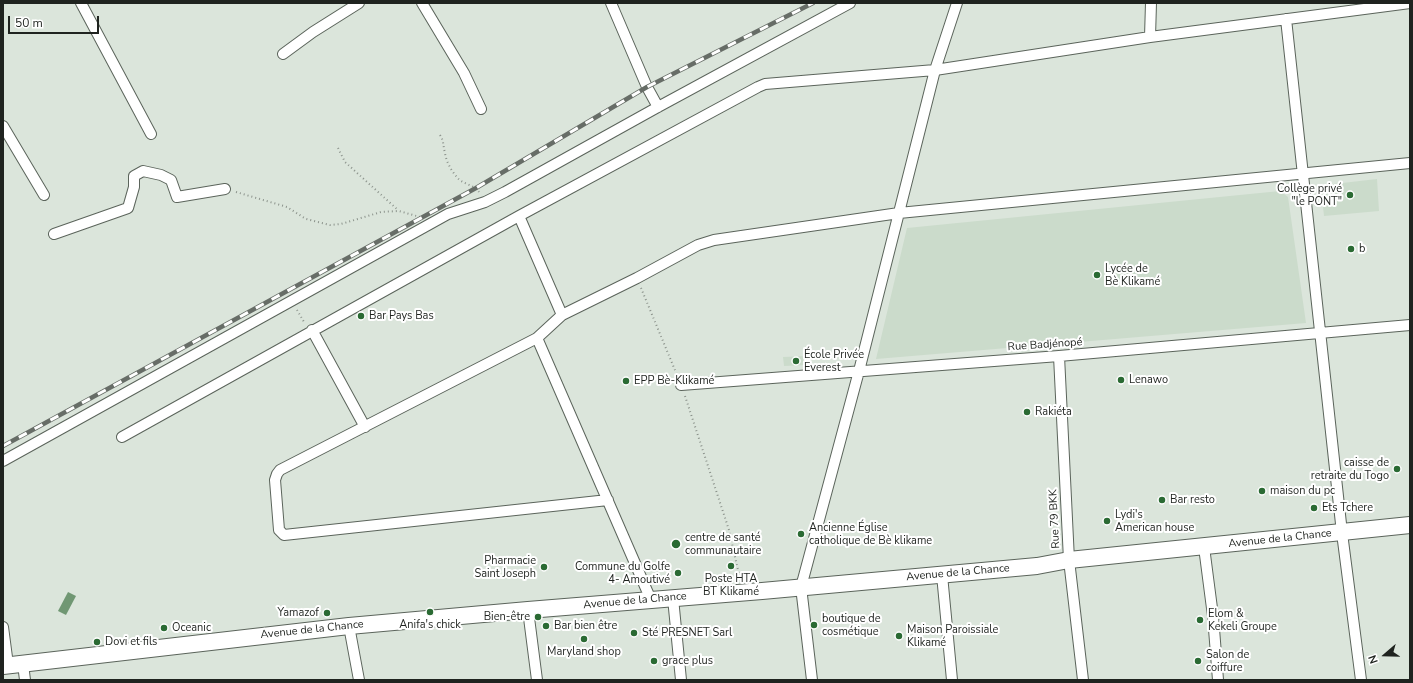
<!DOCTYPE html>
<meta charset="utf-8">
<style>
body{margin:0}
#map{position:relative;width:1413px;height:683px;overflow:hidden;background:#dbe5db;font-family:"Nunito Sans",sans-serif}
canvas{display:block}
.frame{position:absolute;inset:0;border:4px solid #1f231f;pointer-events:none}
.north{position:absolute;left:1365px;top:635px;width:40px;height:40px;-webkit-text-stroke:3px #fff;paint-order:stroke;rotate:250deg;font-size:11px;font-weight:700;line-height:16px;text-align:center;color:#1f231f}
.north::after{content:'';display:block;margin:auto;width:14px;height:18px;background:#1f231f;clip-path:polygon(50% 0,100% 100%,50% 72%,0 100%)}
.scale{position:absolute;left:8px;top:16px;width:91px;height:18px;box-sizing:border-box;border:2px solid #1f231f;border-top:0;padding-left:5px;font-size:12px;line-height:14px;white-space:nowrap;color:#1f231f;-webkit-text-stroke:3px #fff;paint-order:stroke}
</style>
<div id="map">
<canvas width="1413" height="683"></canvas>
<div class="frame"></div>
<div class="north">N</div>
<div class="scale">50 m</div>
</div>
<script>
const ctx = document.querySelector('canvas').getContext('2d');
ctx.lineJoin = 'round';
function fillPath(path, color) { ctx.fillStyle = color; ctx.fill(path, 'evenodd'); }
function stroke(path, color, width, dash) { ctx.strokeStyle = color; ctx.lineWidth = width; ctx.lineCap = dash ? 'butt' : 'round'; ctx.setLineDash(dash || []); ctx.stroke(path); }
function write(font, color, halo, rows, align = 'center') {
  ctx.font = font + ' "Nunito Sans",sans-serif'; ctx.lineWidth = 4; ctx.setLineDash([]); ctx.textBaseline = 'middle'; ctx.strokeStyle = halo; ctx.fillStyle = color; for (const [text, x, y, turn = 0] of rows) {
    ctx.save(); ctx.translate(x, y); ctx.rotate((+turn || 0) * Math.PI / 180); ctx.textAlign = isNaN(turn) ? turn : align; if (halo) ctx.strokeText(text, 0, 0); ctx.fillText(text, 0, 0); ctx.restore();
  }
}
const built = new Path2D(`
 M1377,179L1379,211L1324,216L1321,189L1325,185Z
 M1280,191L1288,197L1306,323L876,359L907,228Z
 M808,356V365L784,366L783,357Z`);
const water = new Path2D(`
 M68,592L76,596L66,615L58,611Z`);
const path = new Path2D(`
 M440,135C444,141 443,146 445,153C446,161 451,170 456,176C461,184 473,184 479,192
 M338,148L345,162L398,210
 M236,192L287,207L306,219L330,225L341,224L381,212L399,211L420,217
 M641,288L677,375
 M297,310L304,322
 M685,396L729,530L740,579`);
const street = new Path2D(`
 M81,3L151,134
 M422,3L464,73L481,109
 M611,3L647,87L658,107
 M1286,19L1342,533L1361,680
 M1150,37L1151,3
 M283,54L313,32L359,3
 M3,126L44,195
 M519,216L562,315
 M54,234L128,208L134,187V176L143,171L161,175L171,180L177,197L225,189
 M312,330L365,427
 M537,338L651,600
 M1059,356L1069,560L1083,680
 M681,385L1059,356L1410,325
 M122,437L519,216L758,87L765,84L935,70L1150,37L1410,3
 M3,461L448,214L485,202L505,192L658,107L850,3
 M608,500L284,535L279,530L275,480L277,474L280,470L537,338L562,315L637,278L698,245L714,240L899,213L1410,163
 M1204,547L1213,616L1218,680
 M942,575L952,680
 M673,598L681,680
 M528,610L537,680
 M349,626L359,680
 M3,627L8,665
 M23,664L25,680
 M812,680L801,587L859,371L935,70L957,3`);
const primary = new Path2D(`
 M3,666L349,626L528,610L762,591L1037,566L1069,560L1410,525`);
const rail = new Path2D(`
 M3,446L476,188L647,87L813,3`);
const markers = [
 [1350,195,4,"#2a6a33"],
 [1351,249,4,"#2a6a33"],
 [1097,275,4,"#2a6a33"],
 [361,316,4,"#2a6a33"],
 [796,361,4,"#2a6a33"],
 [1121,380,4,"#2a6a33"],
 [626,381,4,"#2a6a33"],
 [1027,412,4,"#2a6a33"],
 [1397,469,4,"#2a6a33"],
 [1262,491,4,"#2a6a33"],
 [1162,500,4,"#2a6a33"],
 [1314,508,4,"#2a6a33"],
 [1107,521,4,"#2a6a33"],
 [801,534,4,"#2a6a33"],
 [676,544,5,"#2a6a33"],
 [731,566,4,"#2a6a33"],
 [544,567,4,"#2a6a33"],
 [678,573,4,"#2a6a33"],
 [430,612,4,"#2a6a33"],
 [327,613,4,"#2a6a33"],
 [538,617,4,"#2a6a33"],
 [1200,620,4,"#2a6a33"],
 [814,625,4,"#2a6a33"],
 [546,626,4,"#2a6a33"],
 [164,628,4,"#2a6a33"],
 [634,633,4,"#2a6a33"],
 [899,636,4,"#2a6a33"],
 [584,639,4,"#2a6a33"],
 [97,642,4,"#2a6a33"],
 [654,661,4,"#2a6a33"],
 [1198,661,4,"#2a6a33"]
];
const poiNames = [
 ["Collège privé",1342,189,"right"],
 ["\"le PONT\"",1342,202,"right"],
 ["b",1359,249],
 ["Lycée de",1105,269],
 ["Bè Klikamé",1105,282],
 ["Bar Pays Bas",369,316],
 ["École Privée",804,355],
 ["Everest",804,368],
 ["Lenawo",1129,380],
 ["EPP Bè-Klikamé",634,381],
 ["Rakiéta",1035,412],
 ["caisse de",1389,463,"right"],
 ["retraite du Togo",1389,476,"right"],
 ["maison du pc",1270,491],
 ["Bar resto",1170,500],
 ["Ets Tchere",1322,508],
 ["Lydi's",1115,515],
 ["American house",1115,528],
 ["Ancienne Église",809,528],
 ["catholique de Bè klikame",809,541],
 ["centre de santé",685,538],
 ["communautaire",685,551],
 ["Pharmacie",536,561,"right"],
 ["Saint Joseph",536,574,"right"],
 ["Commune du Golfe",670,567,"right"],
 ["4- Amoutivé",670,580,"right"],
 ["Poste HTA",731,579,"center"],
 ["BT Klikamé",731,592,"center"],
 ["Yamazof",319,613,"right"],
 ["Elom &",1208,614],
 ["Kekeli Groupe",1208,627],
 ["Bien-être",530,617,"right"],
 ["boutique de",822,619],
 ["cosmétique",822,632],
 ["Anifa's chick",430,625,"center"],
 ["Bar bien être",554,626],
 ["Oceanic",172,628],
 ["Maison Paroissiale",907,630],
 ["Klikamé",907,643],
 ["Sté PRESNET Sarl",642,633],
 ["Dovi et fils",105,642],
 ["Maryland shop",584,652,"center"],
 ["Salon de",1206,655],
 ["coiffure",1206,668],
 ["grace plus",662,661]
];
const streetNames = [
 ["Rue Badjénopé",1045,345,-4],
 ["Rue 79 BKK",1055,519,-93],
 ["Avenue de la Chance",1280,539,-6],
 ["Avenue de la Chance",958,573,-5],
 ["Avenue de la Chance",635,601,-5],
 ["Avenue de la Chance",312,630,-6]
];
fillPath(built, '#cbdbcb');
fillPath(water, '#709773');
stroke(street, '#5b645b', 12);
stroke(primary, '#5b645b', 18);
stroke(path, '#8c938c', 2, [1, 3]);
stroke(street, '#fff', 10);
stroke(primary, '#fff', 16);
stroke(rail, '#676d67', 4.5);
stroke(rail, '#fff', 3, [9]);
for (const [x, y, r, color] of markers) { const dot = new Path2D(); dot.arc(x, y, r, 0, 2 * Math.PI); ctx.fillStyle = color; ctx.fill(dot); stroke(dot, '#fff', 1.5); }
write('11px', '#1f231f', '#fff', poiNames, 'left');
write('11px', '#1f231f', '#fff', streetNames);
</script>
